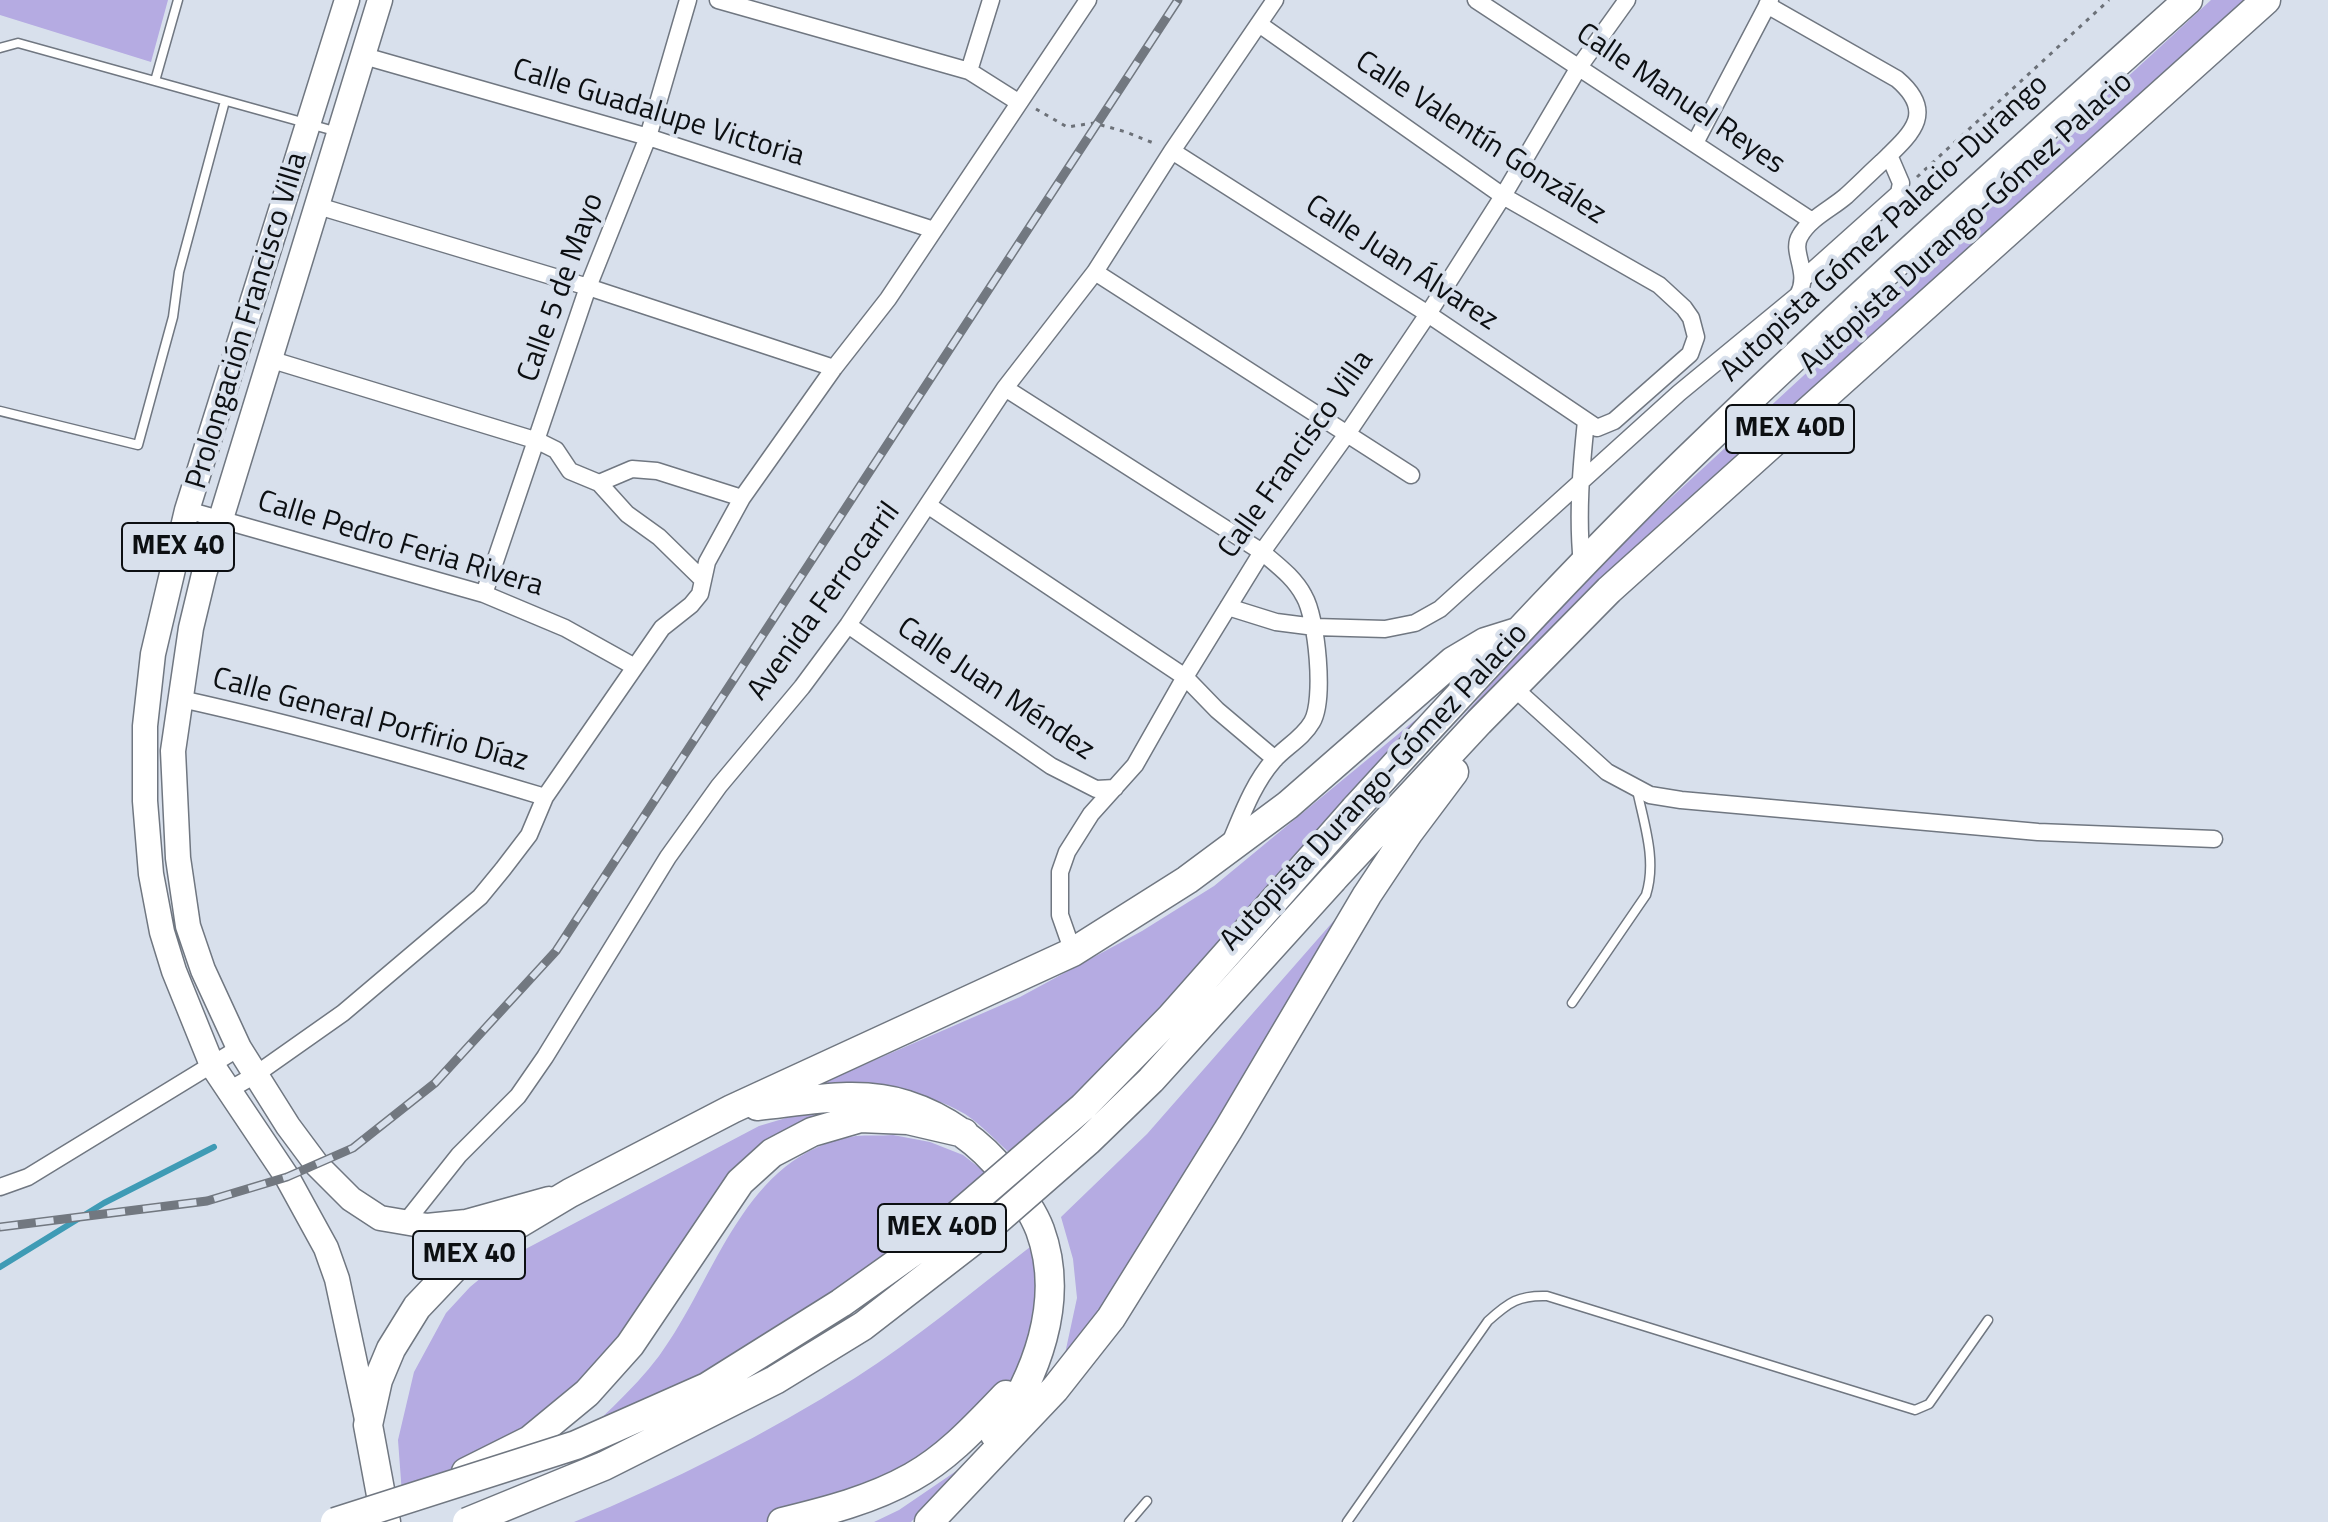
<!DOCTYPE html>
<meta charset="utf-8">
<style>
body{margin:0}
canvas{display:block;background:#d8e0ec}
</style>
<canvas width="2328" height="1522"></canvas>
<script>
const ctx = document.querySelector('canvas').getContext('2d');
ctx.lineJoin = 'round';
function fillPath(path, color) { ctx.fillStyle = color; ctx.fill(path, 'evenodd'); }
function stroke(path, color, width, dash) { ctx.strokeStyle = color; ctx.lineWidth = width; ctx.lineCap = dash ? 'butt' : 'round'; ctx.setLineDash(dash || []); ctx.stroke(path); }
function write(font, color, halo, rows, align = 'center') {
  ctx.font = font + ' "Titillium Web",sans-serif'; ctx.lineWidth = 8; ctx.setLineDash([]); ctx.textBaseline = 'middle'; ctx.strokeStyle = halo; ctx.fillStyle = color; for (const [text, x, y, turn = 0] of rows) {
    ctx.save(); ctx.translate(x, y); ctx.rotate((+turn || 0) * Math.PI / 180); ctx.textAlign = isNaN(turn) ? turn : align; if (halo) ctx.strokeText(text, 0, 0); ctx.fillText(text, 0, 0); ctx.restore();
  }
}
const green = new Path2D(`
 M0,0H168L151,62L0,15Z
 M2211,0H2244L1596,585L1442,740L1585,577Z
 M1454,688C1311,847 1171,1010 1012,1155C997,1142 982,1125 965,1114C921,1088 871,1085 822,1083L1020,997L1142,931L1214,886Z
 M1373,876L1060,1377L1077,1298L1073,1259L1061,1217L1147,1134Z
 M857,1108L794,1129L632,1335L524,1438L402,1494L398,1440L414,1372L446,1313L470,1287L499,1263L759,1126L796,1115Z
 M893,1135L930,1142L963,1155L990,1176L881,1263L768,1343L564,1453C596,1422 632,1392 659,1356C717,1278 743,1153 856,1136C868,1135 881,1136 893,1135Z
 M1030,1247L1035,1264L1038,1312L1015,1375L995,1403L920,1464L787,1522H574C671,1482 767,1434 855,1378C916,1339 973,1291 1030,1247Z
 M968,1463L911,1522H874L899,1510Z`);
const stream = new Path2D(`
 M0,1267L104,1203L214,1147`);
const path = new Path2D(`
 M1036,109L1067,127L1094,123L1126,132L1156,144
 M1917,177L2109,0`);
const service = new Path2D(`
 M0,48L18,43L338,132
 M155,81L178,0
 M0,411L138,445L173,317L179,272L225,101
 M1572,1003L1646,895C1657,860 1644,824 1637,790
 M1129,1522L1147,1501
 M1347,1522L1488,1321C1509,1302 1519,1295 1547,1296L1915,1410L1929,1404L1988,1320`);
const minor = new Path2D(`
 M718,0L969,71L1018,102
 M1476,0L1812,221
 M364,56L648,137L934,230
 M969,71L991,0
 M1695,143L1770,0
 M1172,151L1428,314L1597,428L1614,421L1690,354L1696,337L1691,318L1684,308L1659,285L1503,196L1259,24
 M318,206L588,287L834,368
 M1095,272L1411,475
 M1804,278L1899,193L1901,183L1889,155
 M269,359L538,441L556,450L570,471L599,483L632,469L657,471L742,498
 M1005,388L1262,552C1277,565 1294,577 1304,596C1317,618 1325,700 1312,722C1303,738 1284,748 1273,761C1253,784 1242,815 1230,843
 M599,483L627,514L659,537L703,580
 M929,506L1185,677L1217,710L1275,759
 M187,510L484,594L565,628L635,667
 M1582,564C1577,516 1581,469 1586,421
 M484,594L588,287L648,137L688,0
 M1228,607L1276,622L1315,627L1385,629L1415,623L1440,609L1679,393L1798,295C1811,272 1790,252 1800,236C1810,218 1831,209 1846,196C1858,185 1870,173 1882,162C1911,134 1937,113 1897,79L1767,5
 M848,625L1051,766L1096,789L1115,788
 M1513,687L1607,772L1650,795L1681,800L2038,832L2214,839
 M181,699C304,726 425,761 545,797
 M1073,952L1060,915V872L1067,852L1091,814L1135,765L1185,677L1262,552L1347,434L1428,314L1503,196L1579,67L1627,0
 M229,1090L255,1075L343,1013L480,897L503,869L529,835L545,797L662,628L691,605L700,594L707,562L742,498L834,368L888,299L1088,0
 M0,1187L28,1177L239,1048
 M405,1223L459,1155L518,1096L545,1057L668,857L719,786L802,687L848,625L1005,388L1095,272L1172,151L1275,0`);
const primary = new Path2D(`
 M347,0L187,510L153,654L145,726V801L151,874L162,932L174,971L212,1065L287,1177L326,1248L337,1279L368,1424
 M380,0L204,574L191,628L173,751L178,858L188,926L203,970L239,1048L288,1126L317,1165L351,1199L380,1218L427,1226L466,1222L549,1199`);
const motorway = new Path2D(`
 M1355,809C1468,686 1580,562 1701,446C1860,293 2024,147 2188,0
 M1333,879L1479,722L1609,590L2266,0
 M757,1106C806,1101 860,1089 907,1105C945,1117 981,1143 1005,1174C1018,1192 1032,1209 1040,1230C1066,1301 1036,1378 995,1435
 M466,1472L530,1440L587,1393L630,1345L740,1182L772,1153L812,1132L860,1118L908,1120L964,1133
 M386,1522L368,1425L378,1380L391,1349L417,1307L455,1267L478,1248L570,1193L732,1109L1073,952L1187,880L1288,805L1453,661L1485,642L1517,632
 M782,1522C827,1511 871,1500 912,1477C948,1457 977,1425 1006,1395
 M929,1522L1055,1389L1111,1318L1228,1130L1367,895L1409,832L1454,772`);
const rail = new Path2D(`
 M0,1227L207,1201L287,1177L353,1148L435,1083L556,951L1178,0`);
const motorwayBridge = new Path2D(`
 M335,1522L576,1445L707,1387L841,1303L924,1244L1083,1107L1171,1017L1355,809
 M467,1522L604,1466L775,1380L863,1326L978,1237L1088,1141L1151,1080L1333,879`);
const shields = [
 [1790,429,128],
 [178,547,112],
 [942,1228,128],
 [469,1255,112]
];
const shieldNames = [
 ["MEX 40D",1790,429],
 ["MEX 40",178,547],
 ["MEX 40D",942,1228],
 ["MEX 40",469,1255]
];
const streetNames = [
 ["Calle Manuel Reyes",1680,100,34],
 ["Calle Guadalupe Victoria",658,114,17],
 ["Calle Valentín González",1480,139,33],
 ["Autopista Durango-Gómez Palacio",1967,224,-42],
 ["Autopista Gómez Palacio-Durango",1885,229,-43],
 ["Calle Juan Álvarez",1401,264,33],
 ["Calle 5 de Mayo",562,288,-70],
 ["Prolongación Francisco Villa",248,321,-73],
 ["Calle Francisco Villa",1297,455,-55],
 ["Calle Pedro Feria Rivera",400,545,17],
 ["Avenida Ferrocarril",825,602,-54],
 ["Calle Juan Méndez",995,690,34],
 ["Calle General Porfirio Díaz",370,721,15],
 ["Autopista Durango-Gómez Palacio",1375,788,-47]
];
fillPath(green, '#b5abe2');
stroke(stream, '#3f9bb5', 6);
stroke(service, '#707781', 11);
stroke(minor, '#707781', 19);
stroke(primary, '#707781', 27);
stroke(motorway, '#707781', 31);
stroke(path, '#6c7178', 3, [4, 6]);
stroke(service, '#fff', 8);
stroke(minor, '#fff', 16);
stroke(primary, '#fff', 24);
stroke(motorway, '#fff', 28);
stroke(rail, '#727880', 9);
stroke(rail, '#d8e0ec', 6, [18]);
stroke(motorwayBridge, '#707781', 31, []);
stroke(motorwayBridge, '#fff', 28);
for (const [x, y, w] of shields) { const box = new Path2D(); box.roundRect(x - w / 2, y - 24, w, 48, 6); ctx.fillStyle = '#d8e0ec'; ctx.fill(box); stroke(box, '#0c0f12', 2); }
write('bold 28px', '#0c0f12', null, shieldNames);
write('30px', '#0c0f12', '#d8e0ec', streetNames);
</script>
